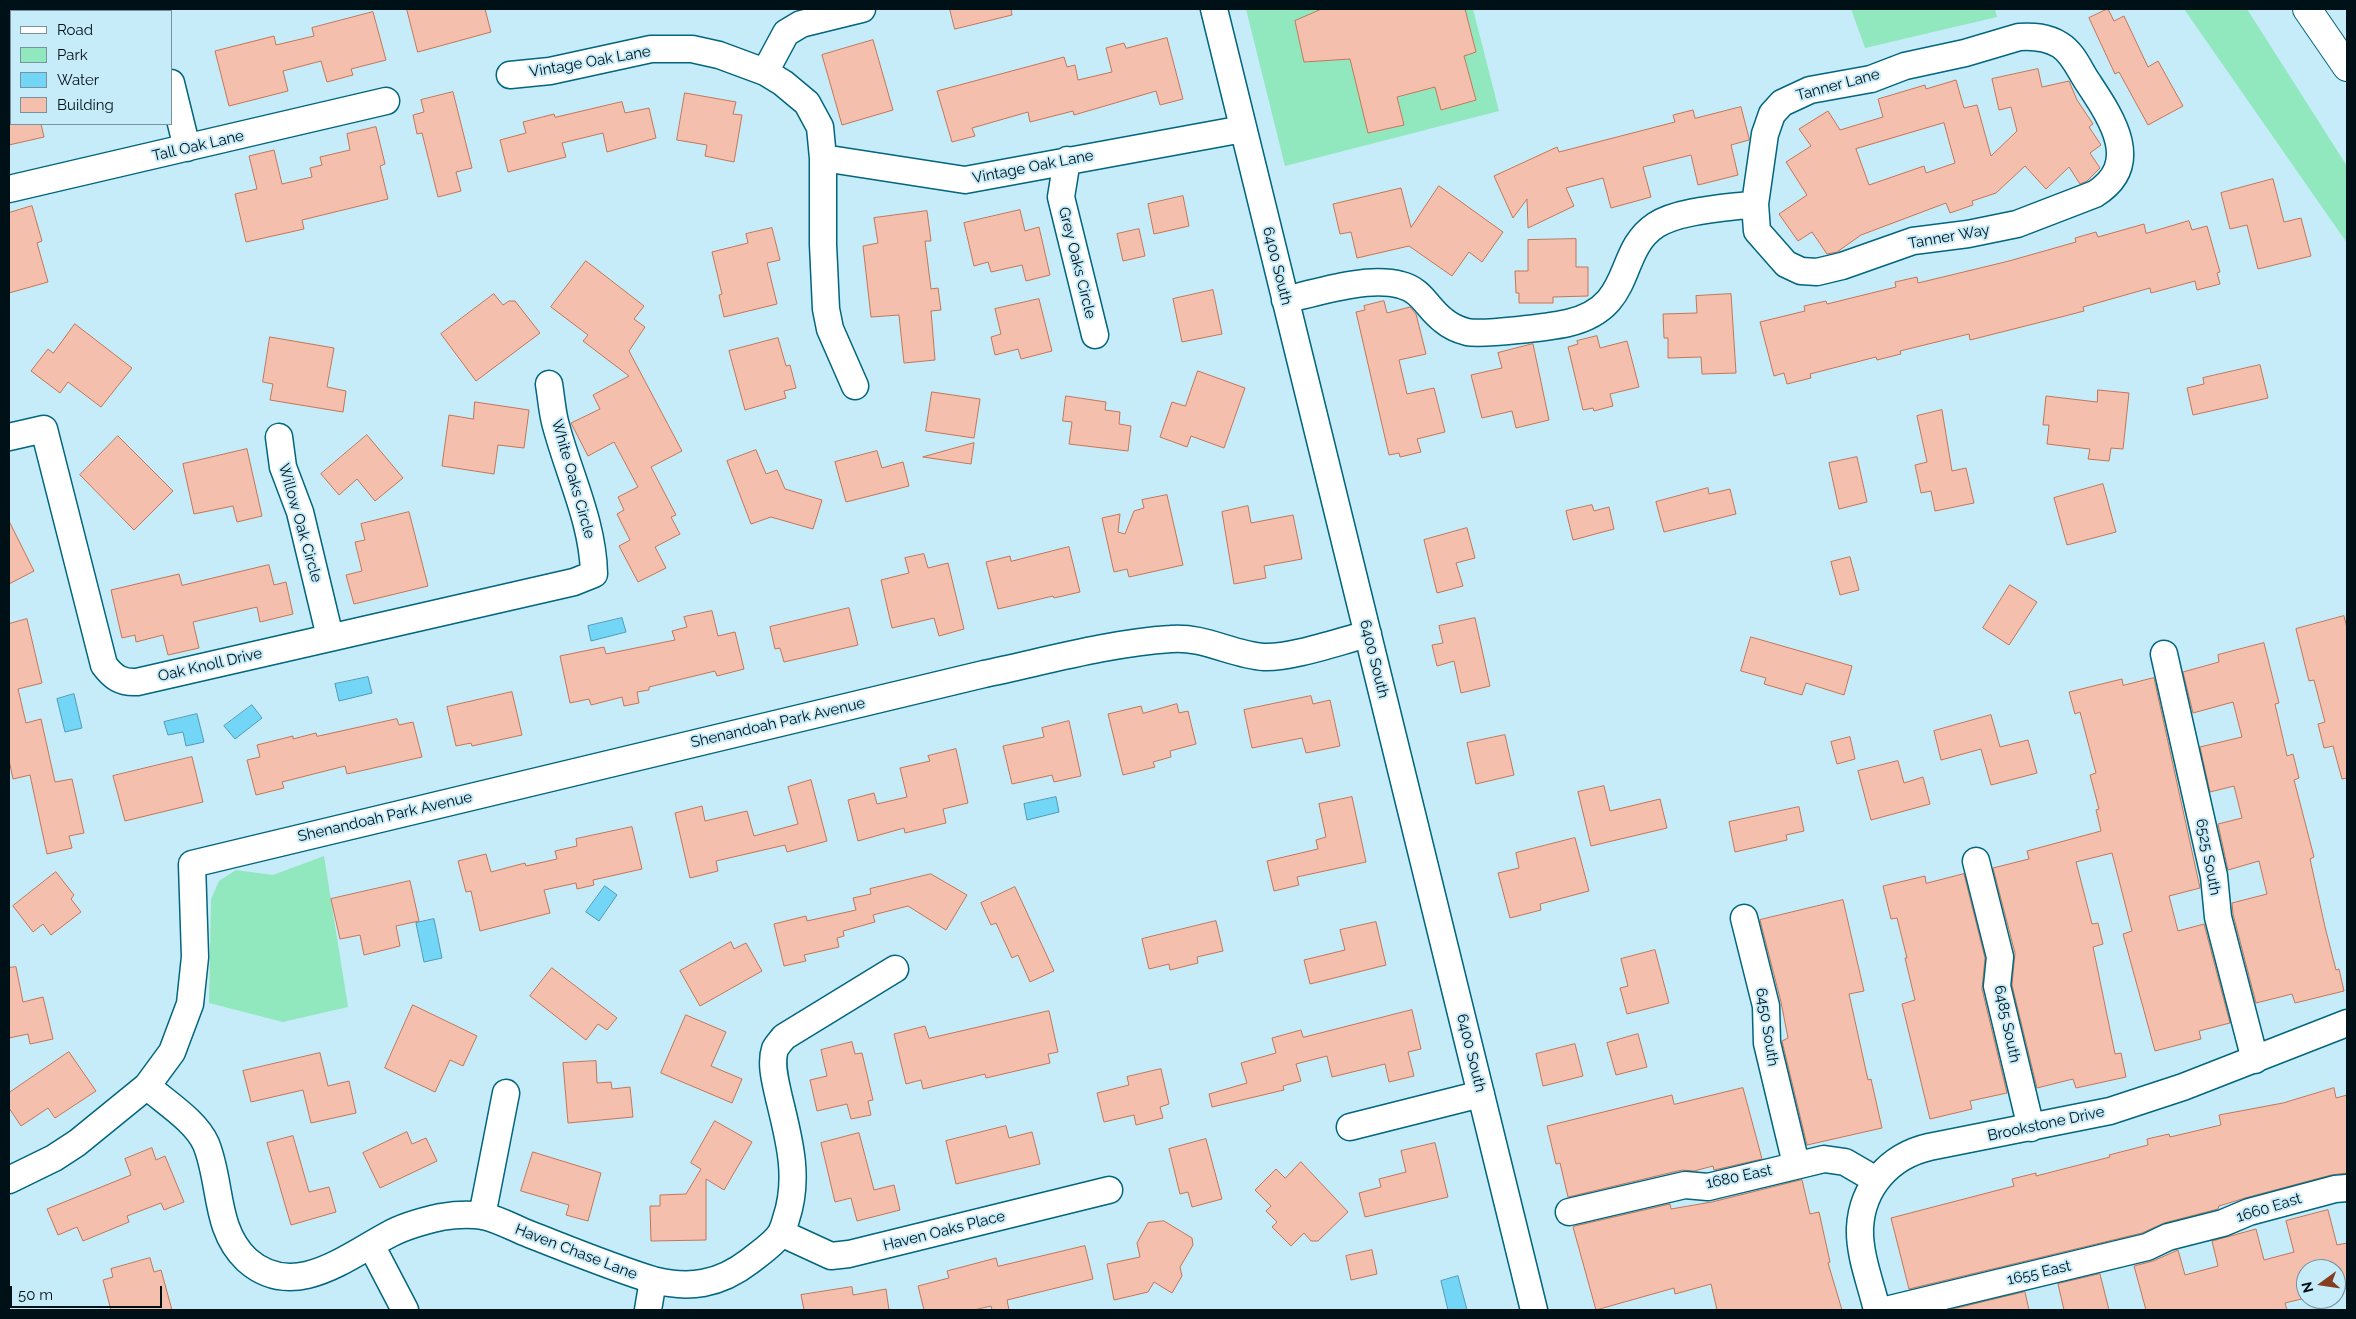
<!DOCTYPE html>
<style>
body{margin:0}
#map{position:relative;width:2356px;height:1319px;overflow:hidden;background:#c6ebf9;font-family:Raleway,sans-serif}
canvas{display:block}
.frame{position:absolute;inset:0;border:10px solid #001017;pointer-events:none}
.legend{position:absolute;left:10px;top:10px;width:162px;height:115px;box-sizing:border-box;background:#c6ebf9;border:1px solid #77939f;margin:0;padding:6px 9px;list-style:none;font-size:15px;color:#001017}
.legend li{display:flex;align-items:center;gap:10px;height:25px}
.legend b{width:25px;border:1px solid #77939f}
.north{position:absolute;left:2296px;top:1259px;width:50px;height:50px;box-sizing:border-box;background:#c6ebf9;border:1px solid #77939f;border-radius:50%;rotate:256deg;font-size:14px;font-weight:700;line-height:20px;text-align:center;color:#001017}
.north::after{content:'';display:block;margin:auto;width:18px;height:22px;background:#863e20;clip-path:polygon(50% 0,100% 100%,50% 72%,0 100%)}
.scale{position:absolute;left:10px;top:1286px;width:152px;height:22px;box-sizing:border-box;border:2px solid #001017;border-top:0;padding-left:6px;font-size:15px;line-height:18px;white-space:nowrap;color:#001017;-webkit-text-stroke:4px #c6ebf9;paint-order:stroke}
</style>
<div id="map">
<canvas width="2356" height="1319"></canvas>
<div class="frame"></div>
<ul class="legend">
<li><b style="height:6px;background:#fff"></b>Road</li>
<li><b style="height:14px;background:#91e8be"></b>Park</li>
<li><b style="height:14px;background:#73d6f7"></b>Water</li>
<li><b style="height:14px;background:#f4c0ad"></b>Building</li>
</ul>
<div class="north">N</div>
<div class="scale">50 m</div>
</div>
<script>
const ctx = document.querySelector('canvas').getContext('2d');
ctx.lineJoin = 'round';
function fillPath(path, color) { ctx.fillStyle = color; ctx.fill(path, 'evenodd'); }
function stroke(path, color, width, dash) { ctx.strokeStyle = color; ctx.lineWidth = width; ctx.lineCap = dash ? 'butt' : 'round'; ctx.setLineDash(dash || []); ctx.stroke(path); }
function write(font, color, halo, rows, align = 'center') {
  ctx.font = font + ' Raleway,sans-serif'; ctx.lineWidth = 4; ctx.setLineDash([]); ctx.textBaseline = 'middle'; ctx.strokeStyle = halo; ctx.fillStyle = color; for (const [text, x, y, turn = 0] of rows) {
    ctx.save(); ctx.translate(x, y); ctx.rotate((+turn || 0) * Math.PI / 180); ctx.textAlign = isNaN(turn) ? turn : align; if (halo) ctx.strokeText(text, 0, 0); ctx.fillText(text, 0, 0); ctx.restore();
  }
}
const green = new Path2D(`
 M1246,9H1322L1295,21L1304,62L1350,59L1370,133L1404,125L1397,97L1435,87L1441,110L1476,100L1464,56L1476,52L1465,9H1473L1499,111L1285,166Z
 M1851,9H1995L1997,17L1865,48Z
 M2184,9H2247L2347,166V243Z
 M324,856L348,1007L283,1022L209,1003L211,899L219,881L236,870L273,875Z`);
const water = new Path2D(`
 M622,618L626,632L591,641L588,626Z
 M368,677L372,693L339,701L335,684Z
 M74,694L82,728L65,732L57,699Z
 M252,705L262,718L235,739L224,726Z
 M197,714L204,742L186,746L183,732L168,735L164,722Z
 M1056,797L1059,812L1027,820L1024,804Z
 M605,886L617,895L599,921L586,912Z
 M434,919L442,958L424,962L416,923Z
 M1458,1276L1467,1310H1448L1441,1281Z`);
const building = new Path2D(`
 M407,9H485L491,32L418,52Z
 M950,9H1011L1012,15L955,29Z
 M1322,9H1465L1476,52L1464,56L1476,100L1441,110L1435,87L1397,97L1404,125L1368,133L1350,59L1304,62L1295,21Z
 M2108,9L2114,21L2124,16L2148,67L2158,61L2183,106L2148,125L2119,72L2115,74L2089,18Z
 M373,12L386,60L351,69L353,75L327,82L321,61L283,71L288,91L229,106L215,51L274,36L276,45L314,36L312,28Z
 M1167,38L1183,99L1160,105L1156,91L1074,115L1073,111L1030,122L1028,112L972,128L975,136L952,142L937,91L1064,57L1067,67L1075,65L1078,80L1112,72L1106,48L1124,43L1126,48Z
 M873,40L893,110L842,125L822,55Z
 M2038,69L2042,87L2069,81L2077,100L2093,124L2089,127L2101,145L2090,153L2100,168L2087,181L2080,184L2069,167L2046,189L2025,166L1996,193L1972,201L1973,205L1950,213L1946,203L1861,235L1837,252L1827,254L1812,232L1798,241L1779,214L1807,195L1786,162L1811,146L1799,129L1828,111L1840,130L1883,117L1878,99L1925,85L1926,89L1956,80L1964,108L1977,105L1991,156L2017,131L2011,107L1999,110L1992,79ZM1944,123L1955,163L1926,173L1924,166L1869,185L1856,149Z
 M453,92L472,168L456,172L461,191L438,197L422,133L417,134L413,115L424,112L421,100Z
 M685,93L736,102L733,114L742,115L734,162L705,156L707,145L677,140Z
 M622,102L625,113L649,108L656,138L607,152L603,133L562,143L566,157L508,172L500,140L526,133L523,122L554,114L555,117Z
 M1741,107L1749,138V140L1731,145L1738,175L1698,185L1691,155L1643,167L1651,197L1611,208L1603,178L1566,188L1574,206L1528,228L1527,199L1513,218L1494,176L1557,147L1559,152L1675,122L1673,115L1693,110L1695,118Z
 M9,124H41L44,137L9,145Z
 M376,127L385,164L380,166L388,199L302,220L304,229L246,242L235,194L257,189L249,156L274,150L282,184L312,177L310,168L322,165L320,157L350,150L347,134Z
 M2273,179L2284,222L2301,218L2311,256L2258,269L2247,225L2230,229L2221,193Z
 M1439,186L1503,232L1482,262L1469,252L1452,276L1409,246L1357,258L1351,232L1340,234L1333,204L1401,188L1411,227Z
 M1183,196L1189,226L1154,234L1148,204Z
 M32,206L42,241L37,243L48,282L9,293V213Z
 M1020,210L1025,231L1039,227L1050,275L1026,281L1022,265L991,272L988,262L974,266L964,223Z
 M927,211L931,241H925L931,289L938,288L941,310L931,311L935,360L904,363L899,315L871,317L863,246L878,243L874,218Z
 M2189,221L2192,230L2207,226L2220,272L2217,273L2220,284L2197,290L2195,281L2151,293L2150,288L2083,307L2084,311L2061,317L1970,340L1969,334L1900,351L1901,354L1877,360L1876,357L1810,374L1811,378L1787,384L1784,373L1774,376L1760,322L1805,311L1804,306L1826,301L1827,304L1896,287L1895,282L1917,277L1918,283L2009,261L2076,242L2075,238L2096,232L2098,237L2144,224L2146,233Z
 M772,228L780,260L767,263L777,304L724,317L719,295L722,294L712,252L748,243L746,234Z
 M1139,229L1145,256L1123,261L1117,234Z
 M1576,239V267H1588V296L1553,297V303H1519V293H1516L1515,271H1528V240Z
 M586,261L644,306L634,319L645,327L629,351L682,451L651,467L676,515L671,517L680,534L655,547L666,568L638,582L619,546L630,540L617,514L624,510L618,497L638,487L614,442L588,456L571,423L600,409L593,395L629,376L583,341L588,335L551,307Z
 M1213,290L1222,334L1182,342L1173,299Z
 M494,294L503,305L509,301H515L540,333L476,381L441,334Z
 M1731,294L1736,373L1702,374L1701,357L1668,358V338H1664L1663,314L1697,313L1696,296Z
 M1039,299L1052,351L1021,359L1018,349L995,355L991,337L1001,334L995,309Z
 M1384,301L1387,313L1410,307L1416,314L1426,354L1399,360L1407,394L1434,388L1445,432L1417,439L1421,452L1400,457L1399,453L1389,455L1356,312L1365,310L1364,306Z
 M75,324L132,368L101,407L68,382L60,393L31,371L48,349L53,353Z
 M1597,336L1600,348L1627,341L1639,387L1610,394L1613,406L1594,411L1593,408L1583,410L1568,347L1578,344L1577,341Z
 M270,337L334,348L327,387L346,391L343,412L270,400L273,384L263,382Z
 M778,338L786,366L790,365L796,388L784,391L786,398L745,410L729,351Z
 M1533,344L1549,420L1516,428L1512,411L1482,418L1471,375L1502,368L1498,353Z
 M2260,365L2268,398L2193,415L2187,388L2204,384L2203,378Z
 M1198,371L1245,388L1224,448L1191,436L1187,447L1160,437L1172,402L1185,406Z
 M2098,390L2129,393L2123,449L2111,448L2109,461L2088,459L2090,449L2047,444L2049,425H2043L2046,396L2097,402Z
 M932,392L980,399L974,438L926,431Z
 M1066,396L1106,402L1105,410L1120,412L1119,424L1131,426L1128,451L1069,444L1072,422L1063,421Z
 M475,402L529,410L524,448L498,445L494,474L442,466L449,415L473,419Z
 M1942,410L1952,471L1966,468L1974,503L1935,511L1931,491L1921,493L1915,465L1927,462L1917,416Z
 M367,435L403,478L375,501L357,479L339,495L321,474Z
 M118,436L173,491L134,530L80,475Z
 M974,443L971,464L923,457Z
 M247,449L262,516L237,522L233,506L194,514L183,464Z
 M756,450L766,474L777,470L785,489L822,500L813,529L771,517L751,524L727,461Z
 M877,451L882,468L903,462L909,486L846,502L835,462Z
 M1857,457L1867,502L1839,509L1829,463Z
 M2103,484L2116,532L2067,545L2054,498Z
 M1708,488L1709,494L1730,489L1736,514L1664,532L1656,502Z
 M1167,495L1183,565L1129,577L1127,569L1114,572L1102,518L1120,514L1118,532L1125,534L1134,511L1144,508L1142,500Z
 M1592,505L1594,511L1609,507L1614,529L1573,540L1566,511Z
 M1248,506L1251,523L1293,515L1302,559L1264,566L1266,578L1234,584L1222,512Z
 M409,512L428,586L354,604L346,575L362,571L355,542L365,540L361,524Z
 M9,521L34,571L9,584Z
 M1467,528L1475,558L1456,563L1463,586L1437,593L1424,540Z
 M1069,547L1080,592L1054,598L1053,596L998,609L986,562L1010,556L1011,561Z
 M924,554L928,568L948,563L964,629L939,636L934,618L892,628L881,580L909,573L905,558Z
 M1850,557L1859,590L1840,595L1831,562Z
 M269,565L274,585L286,582L293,614L260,622L257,607L193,622L199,648L168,655L163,635L136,642L135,635L122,638L111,590L179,574L182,585Z
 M2010,585L2037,602L2009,645L1983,628Z
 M849,608L858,645L784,662L780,648L775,649L770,627Z
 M712,611L718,636L735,632L744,669L717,676L715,671L649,687V690L637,692L639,703L624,706L622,697L591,705L589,699L570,703L560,656L604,647L606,654L675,640L672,631L687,627L684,617Z
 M2344,616L2347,628V778L2342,779L2333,746L2324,748L2318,724L2325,722L2314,680L2309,681L2296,629Z
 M1475,618L1490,686L1461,693L1454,661L1437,666L1432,645L1443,643L1439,626Z
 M27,619L42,683L18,689L26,723L41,719L55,782L72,779L84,833L69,836L72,848L47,854L30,775L13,779L9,760V624Z
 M1751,637L1852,666L1844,695L1806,683L1802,695L1764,684L1766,678L1741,671Z
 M2264,643L2279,703L2275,704L2287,756L2293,754L2299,778L2294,780L2314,857L2310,859L2325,927L2336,970L2339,969L2344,991L2295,1003L2292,994L2256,1003L2233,914L2232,903L2267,894L2259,861L2228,870L2218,824L2242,818L2234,786L2210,792L2200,747L2242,737L2233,702L2193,713L2183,672L2219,662L2218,655Z
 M2154,678L2200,888L2169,896L2178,931L2204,924L2230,1023L2199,1031L2201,1039L2155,1051L2123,934L2132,931L2112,853L2076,862L2092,924L2098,923L2103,944L2093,947L2115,1054L2121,1053L2126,1077L2076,1088L2073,1079L2037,1088L2012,985L2015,953L1993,868L2029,859L2027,851L2101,831L2096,810L2099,809L2090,775L2096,773L2080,712L2075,714L2069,692L2122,679L2123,685Z
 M512,692L522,735L472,746L471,743L456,746L447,707Z
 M1311,696L1313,704L1330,700L1340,746L1306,753L1302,738L1252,748L1244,710Z
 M1177,704L1179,713L1188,711L1196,744L1170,751L1171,757L1153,762L1155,767L1123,775L1108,714L1141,706L1143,713Z
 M1991,715L2000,747L2028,740L2037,773L1991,785L1981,749L1941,760L1934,731Z
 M397,719L399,725L413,722L422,757L347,774L345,766L282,782L284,788L256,795L247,760L260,757L257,745L293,736V739L316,733L317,736Z
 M1069,721L1081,776L1054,782L1052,775L1012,784L1003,746L1044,737L1042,728Z
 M1505,735L1514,775L1476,784L1467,743Z
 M1850,737L1855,759L1837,764L1831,742Z
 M956,749L968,803L943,809L946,823L905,833L904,828L858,841L848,800L874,793L877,804L907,797L900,768L930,761L928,756Z
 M192,757L203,802L125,821L113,776Z
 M1898,761L1904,783L1923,777L1930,804L1871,820L1858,771Z
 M811,780L827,841L787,852L785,845L716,861L718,871L690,878L675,813L702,806L705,821L747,811L754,836L798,824L788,787Z
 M1604,786L1610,811L1660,799L1667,828L1591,846L1578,792Z
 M1352,797L1366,862L1297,877L1299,885L1274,891L1267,861L1318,849L1316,840L1326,837L1319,804Z
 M1799,807L1804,831L1786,835L1787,840L1735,852L1729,822Z
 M632,827L642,869L593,880L594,885L577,889L576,883L544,890L550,913L480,931L471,891L466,892L458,861L486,854L491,872L525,863L526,866L557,859L555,851L577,846L576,839Z
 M1575,838L1589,891L1540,904L1541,910L1510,918L1498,873L1519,868L1516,853Z
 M56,872L74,895L71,899L81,912L51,935L43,924L33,932L13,906Z
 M931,874L967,895L946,930L908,906L873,915L875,922L843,931L844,936L837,938L839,947L804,955L806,961L784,966L774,924L806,916L807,921L856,910L853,898L871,894L870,889Z
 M1964,874L1985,958L1982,989L2007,1093L1970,1101L1972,1109L1930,1119L1902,1004L1915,1000L1905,958H1907L1897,918L1891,919L1883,886L1925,876L1926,883Z
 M410,881L419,921L396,926L400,946L364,955L360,935L340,939L331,899Z
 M1015,887L1054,971L1030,982L1018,955L1012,958L996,923L991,925L981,903Z
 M1843,900L1864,991L1849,994L1868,1080L1871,1079L1882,1128L1807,1145L1782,1041L1788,1038L1781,1002L1760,920Z
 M1216,921L1223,951L1197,957L1198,963L1170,970L1169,964L1149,969L1142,939Z
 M1376,922L1386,965L1310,984L1304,960L1345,950L1340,930Z
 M731,942L734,949L746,943L762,971L700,1006L680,971Z
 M1655,950L1669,1003L1627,1014L1620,988L1628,986L1621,959Z
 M16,967L23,1002L43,997L53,1039L30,1044L28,1034L9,1038V968Z
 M552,968L617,1018L607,1030L598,1024L586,1040L530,996Z
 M413,1005L477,1036L463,1066L450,1060L435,1092L385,1068Z
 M1412,1010L1421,1049L1408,1052L1414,1076L1389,1082L1385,1064L1332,1077L1327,1056L1296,1064L1301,1081L1283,1086L1284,1090L1212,1107L1209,1094L1247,1083L1241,1063L1276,1053L1272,1038L1301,1030L1303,1037Z
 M1049,1011L1058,1052L1048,1054L1050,1063L986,1078L985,1074L923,1089L921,1080L906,1084L894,1034L925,1026L929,1038Z
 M686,1015L726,1032L711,1066L742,1079L732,1103L661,1073Z
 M1638,1034L1647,1067L1616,1075L1607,1043Z
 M852,1042L855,1054L862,1053L873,1100L868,1101L871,1115L851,1119L847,1104L817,1111L810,1080L827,1076L821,1050Z
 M1575,1044L1583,1076L1543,1086L1536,1054Z
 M69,1052L96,1091L55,1118L48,1108L21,1126L9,1108V1093Z
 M320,1053L328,1086L349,1081L356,1113L311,1123L303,1090L251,1102L243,1071Z
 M596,1061L597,1083L611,1082L612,1089L630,1087L633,1117L568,1123L563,1063Z
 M1161,1069L1169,1104L1160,1107L1163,1118L1136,1125L1134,1115L1104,1122L1097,1093L1129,1085L1127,1077Z
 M1743,1088L1762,1159L1714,1170L1713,1166L1694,1171L1682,1170L1568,1197L1560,1163L1556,1164L1547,1126L1672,1095L1674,1104Z
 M2334,1088L2336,1098L2347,1095V1173L2331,1175L2245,1198L2219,1206L2218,1209L2164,1223L2142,1233L1909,1289L1891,1218L2014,1186L2012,1179L2036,1173V1176L2110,1157L2109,1155L2148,1145L2147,1139L2169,1134L2170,1137L2221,1125L2219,1115L2283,1103Z
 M715,1121L752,1142L724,1190L706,1179V1240L651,1241L650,1206H660V1195L686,1194L701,1169L691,1163Z
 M1006,1126L1009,1138L1032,1132L1040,1164L956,1184L946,1141Z
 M407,1132L412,1144L426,1138L437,1161L380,1188L363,1153Z
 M859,1133L874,1190L894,1185L900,1210L857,1221L851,1198L835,1202L821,1143Z
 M293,1136L309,1192L329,1187L336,1212L291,1225L267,1143Z
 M1206,1139L1222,1199L1192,1207L1188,1192L1180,1194L1169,1149Z
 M1435,1143L1448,1197L1365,1217L1359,1193L1381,1187L1379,1179L1406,1172L1401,1151Z
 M152,1148L156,1160L165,1156L184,1202L164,1210L161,1203L127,1216L129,1222L83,1241L77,1227L58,1235L47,1209L131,1175L125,1159Z
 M533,1152L601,1173L588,1221L566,1215L569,1205L521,1191Z
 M1301,1162L1348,1212L1318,1241H1311L1304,1233L1291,1246L1272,1227L1277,1222L1266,1211L1271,1206L1255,1190L1276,1169L1285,1178Z
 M1802,1180L1810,1214L1819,1212L1830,1262L1828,1263L1842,1310H1717L1711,1284L1675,1294L1674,1288L1596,1310L1573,1227L1575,1226L1670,1204L1671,1209L1712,1202Z
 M2328,1210L2337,1245L2347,1243V1288L2336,1290V1269H2306V1298L2285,1303L2287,1310H2146L2134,1266L2153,1261L2178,1250L2185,1275L2218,1266L2212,1241L2256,1229L2264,1260L2294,1252L2286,1221Z
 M1164,1221L1192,1238L1193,1245L1180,1267L1182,1276L1172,1293L1154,1282L1148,1292L1114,1300L1107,1264L1140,1257L1137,1243L1148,1223Z
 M1085,1246L1093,1279L1007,1300L1009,1310H992L991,1306L974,1310H924L918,1286L949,1278L947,1271L996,1258L998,1266Z
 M1372,1250L1377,1274L1351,1280L1346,1256Z
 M150,1258L154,1272L161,1270L172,1310H111L103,1280L113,1277L111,1269Z
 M2100,1274L2109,1310H2064L2058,1284Z
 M852,1287L853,1295L886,1289L889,1310H804L801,1295Z
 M2025,1292L2029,1310H1949Z`);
const minor = new Path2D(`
 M155,9L156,11
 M1214,9L1534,1310
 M2019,37C2034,36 2047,37 2060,45C2073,53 2079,69 2087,81C2110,116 2144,163 2095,194L2017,224L1968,234L1913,241L1842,266L1817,272L1801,271L1786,264L1757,231L1755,204L1765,134L1772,114L1782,103L1810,90L1871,79L1905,66L1965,53Z
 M765,72L786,33L801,24L862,9
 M510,75L550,71L651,49H692L719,55L765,72L783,83L807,103L820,127L823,158V244L826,309L830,329L855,386
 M171,83L187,148
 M823,158L965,180L1243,129
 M1067,160L1061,197L1095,335
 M9,189L386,101
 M1285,300C1318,292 1368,276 1401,285C1422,290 1427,308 1443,320C1450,326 1459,330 1467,332C1484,335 1550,327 1568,323C1636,307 1615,252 1656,225C1679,210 1727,208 1755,204
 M9,437L44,429L104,665C113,677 121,683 137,682L574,582L594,574C593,521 568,473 555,422C552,410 551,396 549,384
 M279,437L283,467L300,512L330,637
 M2164,654L2214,876L2218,917L2255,1060
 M1976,861L2000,957L1997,986L2031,1128
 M1744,918L1766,1006L1767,1043L1796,1164
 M147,1086C166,1103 196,1121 206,1144C222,1183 214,1229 247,1260C293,1301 345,1258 388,1235C404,1226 423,1221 441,1217C453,1215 471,1214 483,1216C498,1219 514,1228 529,1234C570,1250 611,1267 653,1280C689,1289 719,1285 750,1261C760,1253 774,1244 781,1233C783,1229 785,1223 786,1219C800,1178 789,1139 779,1098C776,1084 770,1064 775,1049C777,1045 781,1041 784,1037L895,969
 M1350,1127L1481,1094
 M9,1180L54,1158L77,1143L147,1086L172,1052L190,1004L195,957L192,864L984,674C1046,661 1109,643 1171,639C1203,636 1233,655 1264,657C1292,658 1340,641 1368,634
 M1569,1212L1685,1185L1708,1187L1824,1159L1845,1162L1876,1180
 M482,1216L506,1093
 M781,1233L831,1256L849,1254L1109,1190
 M371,1245L405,1310
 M648,1310L653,1280
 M1877,1310C1871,1284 1859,1255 1860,1228C1862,1187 1890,1156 1929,1147L2110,1111L2183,1087L2347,1023
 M1886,1310L2147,1247L2168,1237L2223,1223L2249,1212L2335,1189L2347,1188`);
const highway = new Path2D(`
 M2307,9L2347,67`);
const streetNames = [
 ["Vintage Oak Lane",590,62,-10],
 ["Tanner Lane",1838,85,-15],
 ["Tall Oak Lane",198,146,-13],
 ["Vintage Oak Lane",1033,167,-11],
 ["Tanner Way",1949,237,-10],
 ["Grey Oaks Circle",1077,263,76],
 ["6400 South",1277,266,76],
 ["White Oaks Circle",573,479,74],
 ["Willow Oak Circle",300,523,74],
 ["6400 South",1374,659,76],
 ["Oak Knoll Drive",210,665,-13],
 ["Shenandoah Park Avenue",778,723,-13],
 ["Shenandoah Park Avenue",385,817,-13],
 ["6525 South",2208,857,79],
 ["6485 South",2007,1024,78],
 ["6450 South",1767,1027,81],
 ["6400 South",1471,1053,76],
 ["Brookstone Drive",2046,1124,-12],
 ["1680 East",1739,1177,-12],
 ["1660 East",2269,1208,-17],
 ["Haven Oaks Place",944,1231,-14],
 ["Haven Chase Lane",576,1252,21],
 ["1655 East",2039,1273,-13]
];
fillPath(green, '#91e8be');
fillPath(water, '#73d6f7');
stroke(water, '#509bb4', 1);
fillPath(building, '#f4c0ad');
stroke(building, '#c47556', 1);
stroke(minor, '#01667e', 29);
stroke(highway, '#01667e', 30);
stroke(minor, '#fff', 26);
stroke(highway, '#fff', 28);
write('15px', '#001017', '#c6ebf9', streetNames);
</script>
